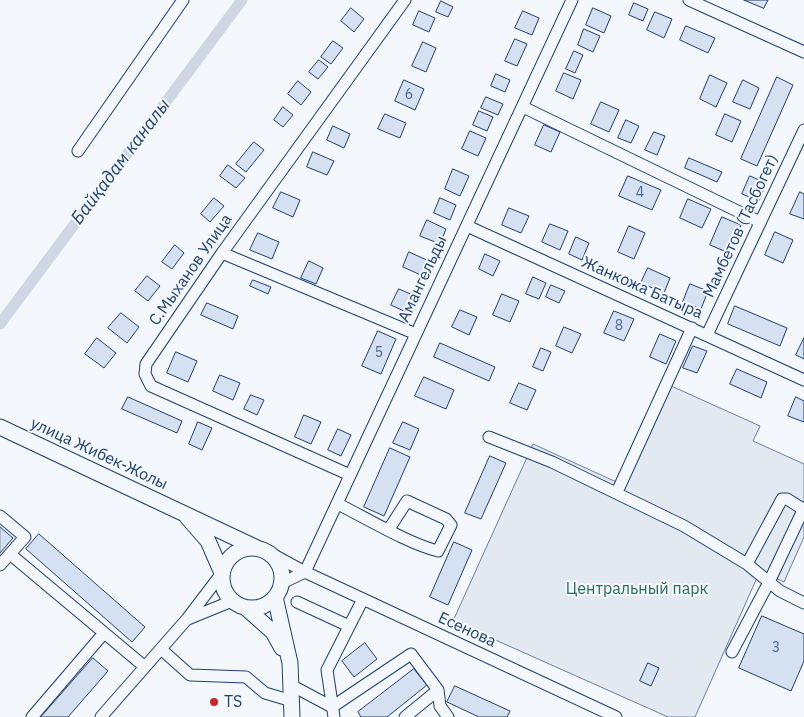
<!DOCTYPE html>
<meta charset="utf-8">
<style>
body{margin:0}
canvas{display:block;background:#f4f7fb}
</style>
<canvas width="804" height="717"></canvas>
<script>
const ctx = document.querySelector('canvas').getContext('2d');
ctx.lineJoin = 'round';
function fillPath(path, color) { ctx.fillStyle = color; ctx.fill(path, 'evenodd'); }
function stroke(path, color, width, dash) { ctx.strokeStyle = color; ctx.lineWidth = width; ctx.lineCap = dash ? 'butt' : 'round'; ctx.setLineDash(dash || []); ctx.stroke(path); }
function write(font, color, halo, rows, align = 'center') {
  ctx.font = font + ' "IBM Plex Sans",sans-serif'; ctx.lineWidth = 4; ctx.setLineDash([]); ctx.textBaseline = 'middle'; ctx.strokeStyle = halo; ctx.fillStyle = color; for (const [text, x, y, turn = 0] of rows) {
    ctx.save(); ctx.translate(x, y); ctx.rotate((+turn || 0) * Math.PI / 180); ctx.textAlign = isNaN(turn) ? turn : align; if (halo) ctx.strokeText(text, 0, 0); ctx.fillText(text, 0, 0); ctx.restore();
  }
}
const green = new Path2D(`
 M669,385L760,426L753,441L804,464V537L784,582L760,571L695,717H668L453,621L533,444L623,485Z`);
const canal = new Path2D(`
 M0,324L242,0`);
const building = new Path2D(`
 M744,0H768L764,8Z
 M441,1L453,7L448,17L436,12Z
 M634,3L648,9L643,21L629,15Z
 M351,8L364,19L354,32L341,21Z
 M593,8L611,16L604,33L586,25Z
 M419,11L435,18L429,32L413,25Z
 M523,11L539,18L532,35L515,28Z
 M655,12L672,19L664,38L647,30Z
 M686,26L715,38L708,53L680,40Z
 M584,29L600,36L593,52L578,45Z
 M515,39L527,44L517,66L505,61Z
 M333,41L343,48L331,64L321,57Z
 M423,42L436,48L426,72L412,66Z
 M574,51L583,55L575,73L566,69Z
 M319,60L328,67L318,79L309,72Z
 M564,73L581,80L573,99L556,91Z
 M496,74L510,80L505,92L491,86Z
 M710,75L727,83L716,107L700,99Z
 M777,77L793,85L757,166L741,159Z
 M404,80L424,89L415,110L395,101Z
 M743,80L759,88L750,109L733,102Z
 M298,81L311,92L301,105L288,94Z
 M486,97L503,104L498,115L481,108Z
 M601,102L619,110L609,132L591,124Z
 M283,107L293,115L283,127L274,120Z
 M479,111L493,117L487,131L473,125Z
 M385,114L406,123L400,138L378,129Z
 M725,114L741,121L732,142L716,135Z
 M626,120L639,126L631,143L618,138Z
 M544,125L560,132L551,152L535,145Z
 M333,126L350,134L344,148L327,140Z
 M470,131L486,138L478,156L462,149Z
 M654,132L665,136L657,155L645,150Z
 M254,142L264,150L246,172L236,164Z
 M313,152L334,161L327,175L307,167Z
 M689,158L722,172L717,182L685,168Z
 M228,165L245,178L236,188L220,176Z
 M453,169L469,176L460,196L445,189Z
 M628,176L661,190L652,210L619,196Z
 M750,176L766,183L759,201L742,194Z
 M281,192L300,200L293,217L273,208Z
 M800,192L804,194V219L790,214Z
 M214,198L224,206L210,222L201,214Z
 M440,198L456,205L450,220L434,213Z
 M688,199L711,209L702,228L680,218Z
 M509,208L529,216L521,233L502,225Z
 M722,217L741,225L729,253L710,245Z
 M427,220L446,229L440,244L420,236Z
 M550,224L568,231L560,250L542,242Z
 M629,226L645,233L634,259L618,252Z
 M775,232L793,240L783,263L765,255Z
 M258,233L279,242L272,259L250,250Z
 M576,237L589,243L582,260L569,254Z
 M175,245L184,253L172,269L162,262Z
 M409,252L429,261L423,276L403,267Z
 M485,254L500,261L493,276L479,269Z
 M309,261L323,268L316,284L301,278Z
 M648,268L670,278L664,293L641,283Z
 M147,276L160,286L148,301L135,291Z
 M533,277L546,283L539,299L526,294Z
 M253,280L271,287L268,294L250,286Z
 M690,284L708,291L701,309L683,302Z
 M551,285L565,291L559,303L546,297Z
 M399,289L415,296L408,313L391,305Z
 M502,294L519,301L510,322L493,315Z
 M207,303L238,316L233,329L201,315Z
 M735,306L787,328L780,346L728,324Z
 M460,310L477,317L469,335L452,327Z
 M614,311L634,319L624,341L604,333Z
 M121,313L139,327L127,343L108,328Z
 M564,327L581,334L572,353L556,346Z
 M378,331L396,339L381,374L362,366Z
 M660,334L676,341L666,364L650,357Z
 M97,338L116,353L104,368L85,354Z
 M804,338V359L796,355Z
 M440,343L495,367L489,381L434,357Z
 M693,346L707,351L697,373L683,368Z
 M541,348L551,352L543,371L533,367Z
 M176,352L197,361L188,382L167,373Z
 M737,369L767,382L761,398L730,384Z
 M220,375L240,383L233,400L213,391Z
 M424,377L454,390L446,409L415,396Z
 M519,383L536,390L527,410L510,403Z
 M251,395L264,400L257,415L244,409Z
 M128,397L182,421L177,433L122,409Z
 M796,397L804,401V422L788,416Z
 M304,415L321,422L311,444L295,437Z
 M198,422L212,428L202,450L189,444Z
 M403,422L419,429L410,450L393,443Z
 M338,429L351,435L341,456L328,450Z
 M390,448L410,457L384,516L364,507Z
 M490,456L506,463L481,519L465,513Z
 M0,527L13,538L0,553Z
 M39,534L145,627L132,642L26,549Z
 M454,542L472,550L448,605L430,597Z
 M762,616L804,634V661L791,691L739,668Z
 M365,643L377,659L354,677L342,661Z
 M93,658L108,671L68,717H41Z
 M648,663L659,668L651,686L640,681Z
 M414,669L427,685L387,717H361L358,712Z
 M455,686L510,711L507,717H479L447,702Z`);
const minor = new Path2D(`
 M689,0L804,52
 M523,107L760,222
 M78,151L183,0
 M467,226L804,380
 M222,253L416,334
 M707,335L804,130
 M489,437L552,462L684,526L747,564L780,591L804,603
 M350,475L151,386L145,374L146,364L222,253L405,0
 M617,492L692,328
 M338,504C366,518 409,544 438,551L451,525L446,519L407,501L389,529
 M0,516L25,537L0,565
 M10,554L145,667
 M272,554L305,572L616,717
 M747,564L782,499H787L803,509
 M305,572L572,0
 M282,583L305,572
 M297,602L349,626
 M188,619L232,601
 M161,649L190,675L246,677L265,693L292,701
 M732,652L769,582L804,508
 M291,685L332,707L411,654L438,690L405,717
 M438,690L440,706L448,717
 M32,717L104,633
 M101,717L187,619L222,573
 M334,717L327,670L363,599`);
const major = new Path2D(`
 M0,427L257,548
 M187,517L208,541L222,573
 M222 578a30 30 0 1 1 60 0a30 30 0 1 1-60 0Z
 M275,597L290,663L292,717
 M246,608L273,632L282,648`);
const markers = [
 [214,702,5,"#c62828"]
];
const numberNames = [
 ["6",409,95],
 ["4",640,193],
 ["8",619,326],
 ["5",379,353],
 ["3",776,648]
];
const streetNames = [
 ["Мамбетов (Тасбогет)",741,226,-65],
 ["С.Мыханов Улица",191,270,-55],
 ["Амангельды",423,279,-65],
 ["Жанкожа Батыра",642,288,24],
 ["улица Жибек-Жолы",99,454,25],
 ["Есенова",467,630,25]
];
const parkNames = [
 ["Центральный парк",637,589]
];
const poiNames = [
 ["TS",224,702]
];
const waterNames = [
 ["Байқадам каналы",121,162,-53]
];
fillPath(green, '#e3e9f0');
stroke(green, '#687fa3', 1);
stroke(canal, '#cfd7e4', 11);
fillPath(building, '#d5e0f0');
stroke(building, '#1d3f73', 1);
stroke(minor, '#1d3f73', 13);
stroke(major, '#1d3f73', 17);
stroke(minor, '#f4f7fb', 11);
stroke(major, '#f4f7fb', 15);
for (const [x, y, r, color] of markers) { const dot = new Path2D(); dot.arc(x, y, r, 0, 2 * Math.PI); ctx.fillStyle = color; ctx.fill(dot); stroke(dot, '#f4f7fb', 2); }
write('14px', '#4b6792', null, numberNames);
write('16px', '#1d3f73', '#f4f7fb', streetNames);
write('16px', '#2c6c60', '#f4f7fb', parkNames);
write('16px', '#1d3f73', '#f4f7fb', poiNames, 'left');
write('italic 18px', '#1d3f73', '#f4f7fb', waterNames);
</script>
